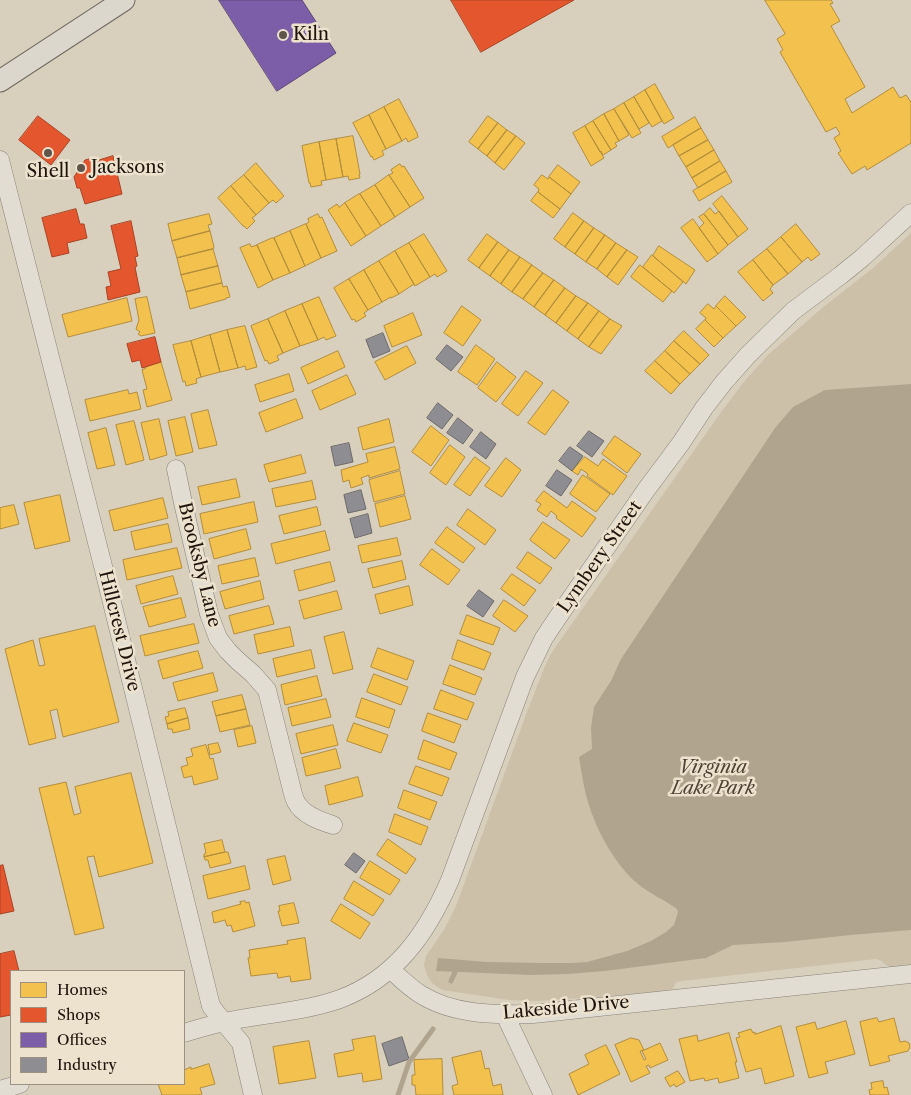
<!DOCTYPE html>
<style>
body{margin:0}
#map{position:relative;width:911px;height:1095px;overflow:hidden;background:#d8cfbd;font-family:"Libre Caslon Text",serif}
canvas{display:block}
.legend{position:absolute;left:10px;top:970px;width:175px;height:115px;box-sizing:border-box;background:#ede2cd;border:1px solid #9b9081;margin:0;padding:6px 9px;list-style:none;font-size:15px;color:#1f140e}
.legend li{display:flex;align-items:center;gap:10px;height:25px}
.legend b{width:25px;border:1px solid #9b9081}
</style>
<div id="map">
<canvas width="911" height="1095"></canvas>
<ul class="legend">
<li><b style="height:14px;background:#f2c14e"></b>Homes</li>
<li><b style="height:14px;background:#e4572e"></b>Shops</li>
<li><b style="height:14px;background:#7b5ea7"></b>Offices</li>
<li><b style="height:14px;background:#8d8d92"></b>Industry</li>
</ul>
</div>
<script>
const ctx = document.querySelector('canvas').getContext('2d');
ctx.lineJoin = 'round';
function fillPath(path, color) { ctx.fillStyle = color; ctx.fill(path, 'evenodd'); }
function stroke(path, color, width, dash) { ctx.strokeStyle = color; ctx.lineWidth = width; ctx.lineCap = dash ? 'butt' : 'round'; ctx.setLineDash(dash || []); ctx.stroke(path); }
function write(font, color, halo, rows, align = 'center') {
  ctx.font = font + ' "Libre Caslon Text",serif'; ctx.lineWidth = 5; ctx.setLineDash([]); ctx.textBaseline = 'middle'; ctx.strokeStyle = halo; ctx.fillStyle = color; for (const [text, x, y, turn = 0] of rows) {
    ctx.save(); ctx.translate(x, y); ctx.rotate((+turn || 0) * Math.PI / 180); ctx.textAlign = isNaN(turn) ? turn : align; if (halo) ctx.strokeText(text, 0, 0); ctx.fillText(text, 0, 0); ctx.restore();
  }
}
const green = new Path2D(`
 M911,233V965C904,966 893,970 886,965C882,962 881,960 876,959L682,981L676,982L672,990L668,992L539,1001L509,1000L442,990L432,983L427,975L424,965L426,956L445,928L456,906L527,712L545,666L552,652L719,415L743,383L768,355L821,309L873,268Z`);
const water = new Path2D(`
 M911,384V930L851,935L785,942L733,945L706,958L605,971L568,974L530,975L436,971L438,958L487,962L540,963H572L587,962L627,951L651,941L666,932L674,925L678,912L677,909C665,900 650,894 638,884C613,863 594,826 586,795C583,783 581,770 579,757L592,749L591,728L594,707L611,681L621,659L775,428L793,407L825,390Z`);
const homes = new Path2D(`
 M765,0H831L833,3L830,4L840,21L831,26L865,87L845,99L852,113L893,87L900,98L906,95L911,102V143L867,170L865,166L852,174L838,153L841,151L834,138L840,134L836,127L826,132L780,52L783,50L777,39L785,34Z
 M655,84L674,118L664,124L645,90Z
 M645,90L662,121L652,127L634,97Z
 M634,97L649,123L639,129L624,103Z
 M399,99L417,133L418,137L408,142L406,138L402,141L384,107Z
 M624,103L641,133L632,138L614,109Z
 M384,107L402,141L386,149L369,115Z
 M614,109L629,135L619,141L604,114Z
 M604,114L619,141L615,143L617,146L611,150L593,121Z
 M369,115L386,149L382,151L384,155L374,160L372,156L371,157L353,123Z
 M488,116L498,123L478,149L469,142Z
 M695,117L701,128L668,148L662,137Z
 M593,121L611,150L603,155L601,151L600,152L585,126Z
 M498,123L507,130L487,156L478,149Z
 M585,126L604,158L591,166L573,133Z
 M701,128L708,140L679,156L673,145Z
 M507,130L516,136L495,163L487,156Z
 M353,136L360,174H359L360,178L349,180L348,176L343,177L336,139Z
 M516,136L525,143L504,170L495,163Z
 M336,139L343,177L326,180L319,142Z
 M708,140L714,150L686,167L679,156Z
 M319,142L326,180L321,181L322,185L311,187L310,183H309L302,146Z
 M714,150L720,161L692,178L686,167Z
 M720,161L726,171L698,188L692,178Z
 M256,163L284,196L276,203L273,200L269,203L244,175Z
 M400,164L402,167L404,166L424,198L410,207L389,175L393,173L391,170Z
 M558,165L580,182L571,194L549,177Z
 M726,171L732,182L699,201L693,191Z
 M244,175L269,203L256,215L231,186Z
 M389,175L410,207L395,217L375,185Z
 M542,175L548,179L549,177L571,194L560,209L538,192L539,189L534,185Z
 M375,185L395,217L381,226L360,194Z
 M231,186L256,215L252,218L255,221L247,229L244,226H243L218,198Z
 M538,192L560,209L553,218L531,201Z
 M359,194H360L381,226L366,236L345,203Z
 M722,196L748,229L738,237L713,204Z
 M345,203L366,236L351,246L328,210L337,204L339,207Z
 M710,208L715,214L719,211L738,237L728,245L704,214Z
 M573,213L584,221L565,247L554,239Z
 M209,214L212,224L208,225L210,231L172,241L168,224Z
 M318,214L320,218L322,217L337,251L321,258L306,224L309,222L308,219Z
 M704,214L728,245L718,254L699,228L704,223L699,217Z
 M693,219L718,254L707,262L681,228Z
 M584,221L594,228L575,254L565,247Z
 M306,224L321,258L305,266L290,231Z
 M796,224L820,254L811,261L808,257L802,262L781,237Z
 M594,228L605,235L586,262L575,254Z
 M210,231L214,247L213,249L177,258L172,241Z
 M290,231L305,266L290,273L274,238Z
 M424,234L447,271L437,277L435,274L430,277L409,243Z
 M487,234L498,242L479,268L468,260Z
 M605,235L616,243L597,269L586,262Z
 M781,237L802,262L788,274L767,249Z
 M272,238H274L290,273L273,280L257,245Z
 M498,242L509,250L490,276L479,268Z
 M409,243L430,277L415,286L395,251Z
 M616,243L627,250L607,277L597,269Z
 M250,244L251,247L257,245L273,280L258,288L240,248Z
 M659,246L695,270L686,284L653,256Z
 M213,249L218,266L181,275L177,258Z
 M767,249L788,274L773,285L753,260Z
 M509,250L520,257L501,284L490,276Z
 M627,250L638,257L618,285L607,277Z
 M395,251L414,284L399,294L379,261Z
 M652,255L683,282L674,293L643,267Z
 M520,257L532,265L512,292L501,284Z
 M753,260L773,285L770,289L773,293L763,301L738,272Z
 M379,261L399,294L391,298V297L382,302L364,270Z
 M532,265L543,273L523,299L512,292Z
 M640,265L672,291L663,302L631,277Z
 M218,266L222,283L186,292L181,275Z
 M364,270L382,302L368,310L349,279Z
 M543,273L554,280L534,307L523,299Z
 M349,279L368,310L364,313L366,316L356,322L354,319L352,320L334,288Z
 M554,280L565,288L545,315L534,307Z
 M222,283L223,287L227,286L230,297L226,298V299L190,309L186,292Z
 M565,288L576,296L556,323L545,315Z
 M576,296L588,303L567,331L556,323Z
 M725,296L746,317L736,326L716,306Z
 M147,297L155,333L141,336L138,334L140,332L136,329L139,320L135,299Z
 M319,297L336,336L326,340L324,337L318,340L302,304Z
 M127,298L132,321L68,337L62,315Z
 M588,303L599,311L578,339L567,331Z
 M302,304L318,340L300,346L285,311Z
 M708,304L714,309L716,306L736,326L723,338L705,320L706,318L700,313Z
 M462,306L481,320L463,346L444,333Z
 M285,311L300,346L283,353L268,319Z
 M599,311L610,319L589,347L578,339Z
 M413,313L422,335L392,347L384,326Z
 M268,319L283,353L277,356L279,360L269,364L267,360L265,361L251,326Z
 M610,319L622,326L601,354L589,347Z
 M705,320L723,338L714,347L696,329Z
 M245,326L257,367L246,370L245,366L238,368L227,330Z
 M227,330L238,368L220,372L210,335Z
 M684,331L709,355L700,364L674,341Z
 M210,335L220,372L201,377L191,341Z
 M191,341L201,377L196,379L197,383L186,386L185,381L183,382L173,345Z
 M674,341L700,364L690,374L665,351Z
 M476,345L495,359L477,385L458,372Z
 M407,346L416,363L385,380L375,362Z
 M338,351L345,367L308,384L301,368Z
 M665,351L690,374L680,384L655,361Z
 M655,361L680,384L671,394L645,371Z
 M161,362L172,400L147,407L143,390L147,389L142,370L146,368V367Z
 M497,362L516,377L496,402L478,388Z
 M526,371L543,383L518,416L502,404Z
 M289,374L294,391L260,402L255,385Z
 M347,375L356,394L320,410L312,391Z
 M128,390L129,394L137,392L141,409L90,421L85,400Z
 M553,390L569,402L545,435L528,423Z
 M296,399L303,418L266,432L259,413Z
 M208,410L217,445L199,449L191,414Z
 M185,417L193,452L176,456L168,421Z
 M159,419L167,455L150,460L141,423Z
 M389,419L394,442L363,450L358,428Z
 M134,421L144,460L126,465L116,425Z
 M431,426L449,440L431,466L412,452Z
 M106,428L115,465L97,469L88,433Z
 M615,436L641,454L627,473L602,454Z
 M450,445L465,457L446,485L430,473Z
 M395,447L400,469L369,478V475L361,478L363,484L351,488L349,480L343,482L341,470L368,462L366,454Z
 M301,455L306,473L269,482L264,465Z
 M475,457L490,468L470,496L454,485Z
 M585,457L598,466L603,459L627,476L613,495L587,476L588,474L581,469L578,475L572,471Z
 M506,458L521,470L502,497L485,486Z
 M400,471L405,494L374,502L369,480Z
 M583,475L610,494L596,512L570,494Z
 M236,479L240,497L202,505L198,487Z
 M312,481L316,499L276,507L272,489Z
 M544,491L567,508L572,501L596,518L582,537L556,518L557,516L551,511L547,517L537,510L541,504L536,501Z
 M60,495L70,541L35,549L24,503Z
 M405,496L411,519L380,527L375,504Z
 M163,498L168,518L114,531L109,511Z
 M254,502L258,522L204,534L200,514Z
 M14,505L19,524L0,529V508Z
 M317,507L321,525L284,534L279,516Z
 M468,509L496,530L485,545L457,525Z
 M543,522L570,540L555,559L530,540Z
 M168,524L172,542L135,550L131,532Z
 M447,527L475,548L463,563L435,543Z
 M246,529L251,549L214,559L209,539Z
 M325,531L330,550L276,564L271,544Z
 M397,538L401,555L362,563L358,546Z
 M177,548L182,568L127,580L123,560Z
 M432,549L460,570L448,585L420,565Z
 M528,552L552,568L540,584L517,568Z
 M255,558L259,576L222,584L218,566Z
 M402,561L406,579L373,588L368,569Z
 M330,562L335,581L299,591L294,571Z
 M512,574L536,590L524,606L501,589Z
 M173,576L178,594L141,604L136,586Z
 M260,581L264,599L225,609L220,592Z
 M409,586L413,605L380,614L375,595Z
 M337,591L342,609L304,619L299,601Z
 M181,598L186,617L149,627L143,607Z
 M504,600L528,616L515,632L493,616Z
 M269,606L274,624L234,634L229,616Z
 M467,615L500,628L493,645L460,634Z
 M194,624L199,643L145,656L140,636Z
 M95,626L119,722L63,737L57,709L50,711L56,738L29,745L5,649L33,640L39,666L45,665L39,639Z
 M290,627L294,646L258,654L254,635Z
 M344,632L353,669L333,674L324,637Z
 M458,640L491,653L484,670L452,659Z
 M378,648L414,661L407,680L371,667Z
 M311,650L315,668L277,677L273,659Z
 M198,651L203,668L163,679L158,661Z
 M450,665L482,678L475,695L443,684Z
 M213,673L218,691L178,701L173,683Z
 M374,674L408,687L401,705L367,692Z
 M317,676L322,696L285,705L281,685Z
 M441,690L474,703L467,720L434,709Z
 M242,695L246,709L216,716L212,702Z
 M362,698L395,710L389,728L356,717Z
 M326,699L331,717L292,726L288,708Z
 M185,708L188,718L167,724L165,717L169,716L168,712Z
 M246,709L250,725L220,732L216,716Z
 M428,713L461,725L454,743L422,731Z
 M188,718L190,729L173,733L172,729H168L167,724Z
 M354,723L388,735L381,753L347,741Z
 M333,725L338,745L301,754L296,734Z
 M252,726L256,743L238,747L234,730Z
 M424,740L457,753L450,770L418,759Z
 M218,743L221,752L210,755L208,745Z
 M206,745L210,759L213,758L218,779L194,785L192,776L184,778L181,767L188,765L186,758L193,756L191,749Z
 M336,749L341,768L306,776L302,758Z
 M416,766L449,778L442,796L409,784Z
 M131,773L153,863L99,877L94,856L87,857L104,928L75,935L39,788L66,782L74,815L81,813L75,787Z
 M358,777L363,796L329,805L325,786Z
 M404,790L437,802L430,820L398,808Z
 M395,814L428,827L421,845L389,832Z
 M388,839L416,859L406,874L377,855Z
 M222,840L225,852L204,857V854L206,853L204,844Z
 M225,852H228L231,863L210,868L208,860H205L204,857Z
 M285,856L291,880L273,885L267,860Z
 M370,861L400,880L390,895L360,878Z
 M245,866L250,889L208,899L203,876Z
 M354,881L384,900L373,916L344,899Z
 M245,901L246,903L249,902L255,926L233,932L231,925L227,926L225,920L214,923L212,912L241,904L240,902Z
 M294,903L299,923L282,926L278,911H280L279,906Z
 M341,904L370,923L360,939L331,921Z
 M305,938L311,979L291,982L290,976L278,978L277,973L251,976L248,958H250L249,950L288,944L287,941Z
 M877,1018L879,1022L894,1018L900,1042L905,1041L909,1043L910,1047L908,1051L888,1056L890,1061L870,1066L860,1022Z
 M846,1021L855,1054L825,1062L828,1073L809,1078L796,1027L815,1022L817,1029Z
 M781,1026L794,1076L765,1084L761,1068L746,1072L736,1038L740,1037L738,1033L751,1029L753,1033L755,1032V1034Z
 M729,1033L737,1062H735L739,1078L719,1083L718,1078L705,1081L704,1078L690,1081L679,1039L697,1035L698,1041Z
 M375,1036L382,1079L363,1082L362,1073L338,1077L334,1054L354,1050L352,1040Z
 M631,1038L639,1040L644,1050L640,1051L644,1060L646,1059L642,1051L660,1043L668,1060L650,1068L649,1065L646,1066L650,1073L631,1082L615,1045Z
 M309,1041L316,1078L279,1084L273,1047Z
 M606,1045L620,1074L578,1095L569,1074L589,1064L585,1055Z
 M481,1051L485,1069L489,1068L493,1086L501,1084L503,1095H454L452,1086L458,1084L452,1058Z
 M442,1059L443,1095H416L415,1085H412V1075H415L414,1060Z
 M209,1064L215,1084L200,1088L202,1094L198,1095H162L158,1084H184V1070L191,1067V1069Z
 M678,1071L685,1082L676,1087L674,1084L670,1087L665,1078Z
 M883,1081L884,1088L887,1087L889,1095H870L869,1090L872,1089L871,1083Z`);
const shops = new Path2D(`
 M451,0H574L481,52Z
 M38,116L70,140L51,165L19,140Z
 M113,156L122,194L85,204L80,188H77L74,177L85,160L97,157L98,160Z
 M76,209L80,224H84L87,238L67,243L69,253L52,257L42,218Z
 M131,221L138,256L135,257L137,266L135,267L140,292L108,300L106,287L111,286L108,272L121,269L111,226Z
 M155,337L161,362L142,368L140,360L132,362L127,344Z
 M3,865L14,911L0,914V866Z
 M14,951L19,971H11V1015L0,1017V954Z`);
const offices = new Path2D(`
 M219,0H302L336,53L277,91Z`);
const industry = new Path2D(`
 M383,333L390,351L373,358L366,340Z
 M447,345L463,357L451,371L436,359Z
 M438,403L453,415L442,429L427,418Z
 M458,418L473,430L463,444L447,433Z
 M589,431L604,441L592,457L577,446Z
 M481,432L496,444L486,459L470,447Z
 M349,443L353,462L335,466L331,447Z
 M570,447L583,456L572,471L559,461Z
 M557,470L572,480L561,496L546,486Z
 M361,490L366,509L348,513L344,495Z
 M368,514L372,533L355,538L350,519Z
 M479,590L494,601L483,617L467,606Z
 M354,853L365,861L356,873L345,865Z
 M402,1037L409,1059L389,1066L382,1044Z`);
const stream = new Path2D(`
 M451,981L455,972
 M398,1095L409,1062L433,1029`);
const minor = new Path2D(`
 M0,160L103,566L211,1006L217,1014L241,1043L253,1095
 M176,469L183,503L209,614L218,638L228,651L238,661L253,674L267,690L292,790C293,794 294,798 296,802C303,815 320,821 333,825
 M390,969C400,978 409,987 420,994C453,1015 495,1015 533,1014L911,974
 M505,1015L543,1095
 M184,1033C197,1029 211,1025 224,1022C262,1014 303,1012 340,999C396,978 427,933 450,880L525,677L544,638L558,617L646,490L681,443L704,408L724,382L748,355L793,311L841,275L862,258L911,213
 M0,1090L20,1084`);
const major = new Path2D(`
 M0,81L124,0`);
const markers = [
 [283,35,5,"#60554b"],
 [48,153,5,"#60554b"],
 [81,168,5,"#60554b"]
];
const poiNames = [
 ["Kiln",293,35],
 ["Jacksons",91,168],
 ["Shell",48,172,"center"]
];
const streetNames = [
 ["Lymbery Street",600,557,-55],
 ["Brooksby Lane",199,565,76],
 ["Hillcrest Drive",119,631,76],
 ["Lakeside Drive",566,1008,-5]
];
const parkNames = [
 ["Virginia",713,768],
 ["Lake Park",713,789]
];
fillPath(green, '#ccc0a8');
fillPath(water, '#b1a48e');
fillPath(homes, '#f2c14e');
stroke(homes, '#b38d3b', 1);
fillPath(shops, '#e4572e');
stroke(shops, '#a94324', 1);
fillPath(offices, '#7b5ea7');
stroke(offices, '#5f4879', 1);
fillPath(industry, '#8d8d92');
stroke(industry, '#6c696a', 1);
stroke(stream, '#b1a48e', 5);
stroke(minor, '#898378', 19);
stroke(major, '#6f6960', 23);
stroke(minor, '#e1ddd3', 18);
stroke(major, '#dbd7cc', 21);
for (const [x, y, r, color] of markers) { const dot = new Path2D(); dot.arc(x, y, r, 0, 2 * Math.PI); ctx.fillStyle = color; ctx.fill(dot); stroke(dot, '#ede2cd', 2); }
write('18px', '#1f140e', '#ede2cd', poiNames, 'left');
write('18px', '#1f140e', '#ede2cd', streetNames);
write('italic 18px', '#504437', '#ede2cd', parkNames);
</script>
